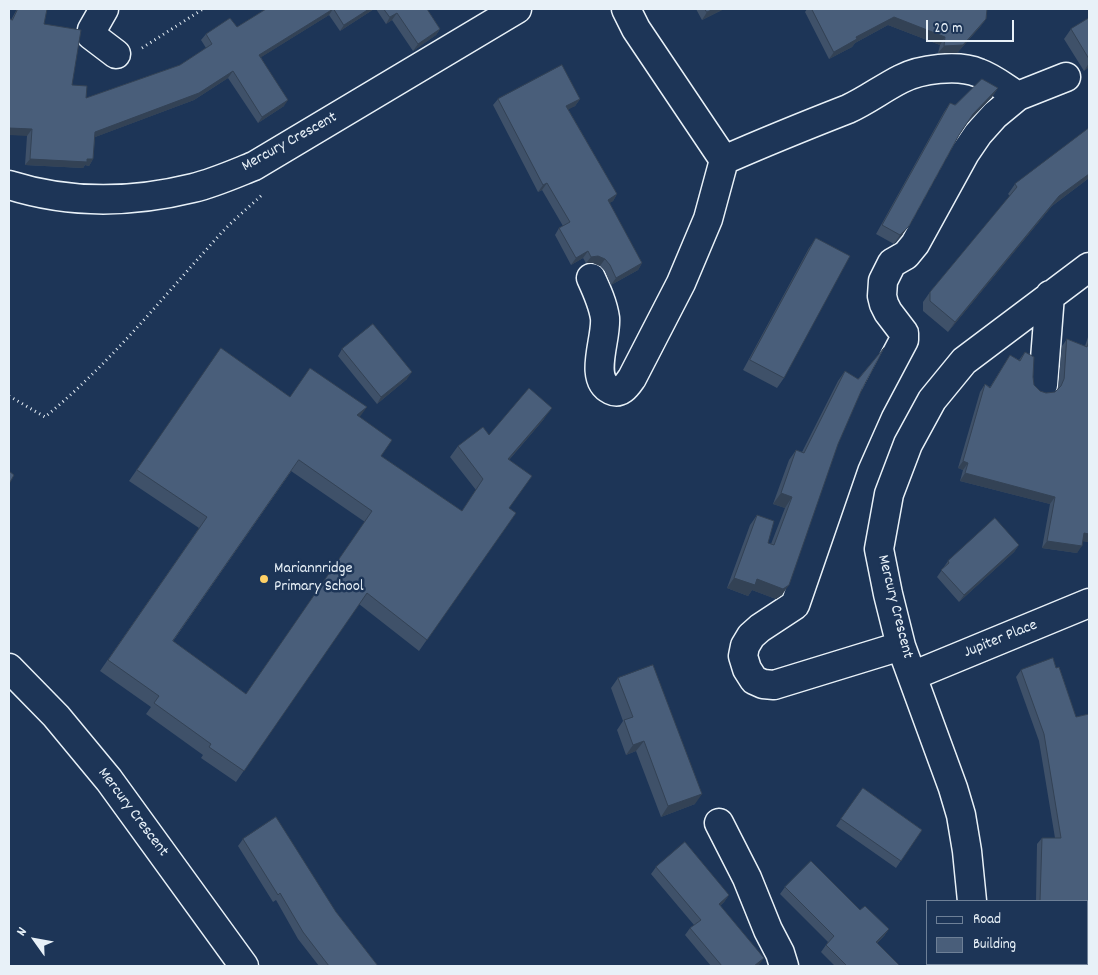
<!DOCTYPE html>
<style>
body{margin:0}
#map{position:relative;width:1098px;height:975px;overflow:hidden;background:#1d3557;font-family:Dekko,sans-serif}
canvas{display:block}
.frame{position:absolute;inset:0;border:10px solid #e8f1f8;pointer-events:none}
.legend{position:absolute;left:926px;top:900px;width:162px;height:65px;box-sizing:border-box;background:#1d3557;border:1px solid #6e8097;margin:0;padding:6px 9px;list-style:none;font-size:15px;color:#e8f1f8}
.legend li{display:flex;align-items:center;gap:10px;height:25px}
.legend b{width:25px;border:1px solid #6e8097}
.north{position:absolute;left:10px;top:915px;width:50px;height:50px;-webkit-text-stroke:4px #1d3557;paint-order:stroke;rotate:302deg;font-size:14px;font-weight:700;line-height:20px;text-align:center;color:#e8f1f8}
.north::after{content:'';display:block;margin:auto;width:18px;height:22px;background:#e8f1f8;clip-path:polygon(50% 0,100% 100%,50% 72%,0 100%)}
.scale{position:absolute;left:926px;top:20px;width:88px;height:22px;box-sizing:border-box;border:2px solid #e8f1f8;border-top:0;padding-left:6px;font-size:15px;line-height:18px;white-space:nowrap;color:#e8f1f8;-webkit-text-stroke:4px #1d3557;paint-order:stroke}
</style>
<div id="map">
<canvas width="1098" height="975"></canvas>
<div class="frame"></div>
<ul class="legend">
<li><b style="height:6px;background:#1d3557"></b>Road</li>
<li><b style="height:14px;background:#495e7a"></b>Building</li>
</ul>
<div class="north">N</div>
<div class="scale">20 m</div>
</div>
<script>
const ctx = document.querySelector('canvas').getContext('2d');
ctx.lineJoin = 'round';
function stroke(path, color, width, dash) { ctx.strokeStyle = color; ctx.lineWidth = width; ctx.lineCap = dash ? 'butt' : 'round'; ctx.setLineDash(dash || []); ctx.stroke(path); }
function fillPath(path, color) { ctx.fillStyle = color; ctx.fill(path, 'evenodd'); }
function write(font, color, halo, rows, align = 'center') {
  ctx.font = font + ' Dekko,sans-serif'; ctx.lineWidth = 5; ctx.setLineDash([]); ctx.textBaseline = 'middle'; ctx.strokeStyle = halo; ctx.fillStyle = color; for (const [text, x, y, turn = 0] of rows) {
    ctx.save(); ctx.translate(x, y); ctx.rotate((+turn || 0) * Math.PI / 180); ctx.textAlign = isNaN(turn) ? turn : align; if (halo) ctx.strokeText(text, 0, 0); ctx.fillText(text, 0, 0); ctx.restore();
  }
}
const path = new Path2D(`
 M142,48L203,9
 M9,396L45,417C113,361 166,293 225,229C237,217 250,206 262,195`);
const minor = new Path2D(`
 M104,9L92,30L91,35L116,54
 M626,9L636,29L724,160C765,142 807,125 848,109C866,101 883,88 901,79C920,69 958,64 979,73C993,78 1005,88 1018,96
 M9,185C69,204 132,203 193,188C214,183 234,174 254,166L517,9
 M591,278C597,291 603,304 605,318C607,339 588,379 611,390C621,395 627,385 632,378L681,283L708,219L724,160
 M1043,385L1050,295
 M901,646L774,685L763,684L754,680L747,669L743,656L745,646L751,636L760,628L795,605L845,460L869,406L904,340V333L888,312L884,304L882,296L883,281L892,263L906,255L915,244L965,153L978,134L995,115L1018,96L1066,77
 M9,668L56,716L109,780L244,966
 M912,676L1089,603
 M719,823L747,878L768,930L780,953L784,966
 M972,901L967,851L961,815L953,788L901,646L888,594L879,549L889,494L908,444L932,400L964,361L1089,267
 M963,966V964`);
const wall = new Path2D(`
 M17,9H47L44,24L72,85L86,98L180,65L206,48L201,40L206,34L237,27L266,9H374L340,31L329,15L261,57L284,106L258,123L228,78L194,100L95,137L93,159L89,166L85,165L83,168L25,165L27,136L11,20Z
 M376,9H427L440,29L436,35L413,51L392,20L386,24Z
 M696,9H724L702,20Z
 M807,9H987L986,19L980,27L957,53H938L940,45L888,25L855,43L852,47L829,59L805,12Z
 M1089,18V67L1084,71L1064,39L1071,29Z
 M998,88L992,97L967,123L959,135L902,235L894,244L876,234L944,112L950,103L955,105Z
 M498,99H580L575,106L568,109L617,194L613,201L609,203L642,263L638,270L611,285L605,271L600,266L593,263H586L583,258L571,265L555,235L559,228L563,226L542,190L538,192L493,105Z
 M1089,128V178L1052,206L948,332L923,311V302L930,292L1010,196L1008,194L1015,184Z
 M816,238L784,378L777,388L743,370L809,248Z
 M1089,334V542L1083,541L1077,553L1042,548L1050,504L960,481L963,470L958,468L980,392L985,384L990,387L1010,355L1019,360L1025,352L1034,385L1040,391L1046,393L1055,392L1057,390L1058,387L1062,346L1067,339L1085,346Z
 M221,348L290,397L360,417L381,456L462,511L476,490L450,457L458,446L489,435L544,419L509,460V508L516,513L419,651L359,604L236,782L201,758L203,755L146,714L151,707L100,671L199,528L129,481ZM291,471L365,522L246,694L173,641Z
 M342,349L407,379L377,404L338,356Z
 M845,371L862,389L838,444L782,595L776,599L752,590L748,596L727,588L750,525L757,515L768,543L771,544L785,508L773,504L789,460L796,450L802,452L838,381Z
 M1019,545L1014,552L959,602L937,577L948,561Z
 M1053,658L1056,668L1059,667L1076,717L1089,714V966H1028L1029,964H1087V901H1036L1037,844L1042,838H1055L1039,741L1016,677L1021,670Z
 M618,678L695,804L661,817L636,751L626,755L617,730L623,721L611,688Z
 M863,788L922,830L896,868L836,826Z
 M243,839L336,912L378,966H319L298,939L276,900L273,902L238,846Z
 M656,867L729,895L724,902L720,906L759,965L757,966H711L685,935L690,928L694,925L651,874Z
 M785,887L860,910L889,929L884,936L877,943L900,966H835L821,952L828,942L780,894Z`);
const shadedWall = new Path2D(`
 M333,9L329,15L255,61L259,55Z
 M369,9H374L340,31L344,25Z
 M714,9H724L702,20L707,12Z
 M397,13L392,20L386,24L390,17Z
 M894,17L945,37L940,45L888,25L855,43L852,47L829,59L834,52L856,37Z
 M986,19L980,27L957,53H938L944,46Z
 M440,29L436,35L413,51L418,44Z
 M1089,63V67L1084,71Z
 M233,71L228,78L194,100L90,139L95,132Z
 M998,88L992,97L966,124L973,114Z
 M580,99L575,106L562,113L566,106Z
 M288,100L284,106L258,123L262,117Z
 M9,128L32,129L27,136L9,135Z
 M30,159H93L89,166L85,165L83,168L25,165Z
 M1089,174V178L1052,206L948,332L955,322L1059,196Z
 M547,183L542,190L538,192L543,185Z
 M617,194L613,201L603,207L608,200Z
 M909,226L902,235L894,244L900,235Z
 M588,251L583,258L571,265L576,258Z
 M598,256L605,259L600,266L593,263H586L591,257Z
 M642,263L638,270L611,285L616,278Z
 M412,372L407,379L377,404L381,397Z
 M367,407L359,418L357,415Z
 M552,408L544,419L500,470L508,459Z
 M963,461L968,463L963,470L958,468Z
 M965,473L1055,497L1050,504L960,481Z
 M781,493L792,497L785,508L773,504Z
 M1084,533L1089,534V542L1079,541Z
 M1047,541L1082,546L1077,553L1042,548Z
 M1019,545L1014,552L959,602L964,595Z
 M734,578L757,579L789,585L782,595L776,599L752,590L748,596L727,588Z
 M644,741L636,751L626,755L633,745Z
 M702,794L695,804L661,817L668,806Z
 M729,895L724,902L714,911L719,904Z
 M889,929L884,936L871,949L876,942Z
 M764,958L759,965L757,966H754Z`);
const building = new Path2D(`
 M18,9H47L44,24L81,30L72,85L87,86L86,98L180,65L212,44L206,34L230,18L237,27L266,9H333L259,55L288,100L262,117L233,71L199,93L95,132L93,159H87V162L30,159L32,129L9,128V18L12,20Z
 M334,9H369L344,25Z
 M384,9H427L440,29L418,44L397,13L390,17Z
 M705,9H714L707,12Z
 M812,9H987L986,19L963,45L944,46L945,37L894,17L856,37L857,39L834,52Z
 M1089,18V59L1071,29Z
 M562,65L580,99L566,106L617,194L608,200L642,263L616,278L610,265L605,259L598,256L591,257L588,251L576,258L559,228L570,222L547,183L543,185L498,99Z
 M982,79L998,88L973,114L959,135L909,226L900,235L882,225L950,103L955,105Z
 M1089,128V174L1059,196L955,322L930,301V292L1017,187L1015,184Z
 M816,238L850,256L784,378L750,360Z
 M373,324L412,372L381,397L342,349Z
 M1067,339L1087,347L1089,341V534L1084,533L1082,546L1047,541L1055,497L965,473L968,463L963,461L985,384L990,388L1010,355L1020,361L1025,352L1034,357L1033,377L1034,385L1040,391L1046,393L1055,392L1061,386L1064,379Z
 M221,348L290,397L310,368L367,407L357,415L392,440L381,456L462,511L483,479L458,446L483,427L489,435L529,388L552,408L508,459L532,476L509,508L516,513L427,640L367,593L244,771L209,747L211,744L154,703L159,696L108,660L207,517L137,470ZM299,460L372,511L246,694L173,641Z
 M884,348L862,389L838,444L789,585L783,589L757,579L755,585L734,578L757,515L774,521L768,543L774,545L792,497L781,493L796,450L804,453L845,371L858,379Z
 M9,471L14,475L9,484Z
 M995,518L1019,545L964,595L941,570L949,563L948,561Z
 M1053,658L1056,668L1059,667L1076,717L1089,714V966H1032V964H1087V901H1040L1042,838H1061L1044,734L1021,670Z
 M653,665L702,794L668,806L644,741L633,745L624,720L633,717L618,678Z
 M863,788L922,830L901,861L841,819Z
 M276,817L336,912L378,966H329L303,932L280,893L278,895L243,839Z
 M685,842L729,895L719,904L764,958L754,966H722L690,928L701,920L656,867Z
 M811,861L860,910L865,906L889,929L876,942L900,966H847L826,945L834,936L785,887Z`);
const markers = [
 [264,579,5,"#ffd166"]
];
const streetNames = [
 ["Mercury Crescent",290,143,-29],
 ["Mercury Crescent",894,607,76],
 ["Jupiter Place",1001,640,-22],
 ["Mercury Crescent",132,813,53]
];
const poiNames = [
 ["Mariannridge",274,570],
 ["Primary School",274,588]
];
stroke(minor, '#e8f1f8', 31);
stroke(path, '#e8f1f8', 3, [1, 4]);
stroke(minor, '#1d3557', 28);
fillPath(wall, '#3f5169');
fillPath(shadedWall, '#334255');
fillPath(building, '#495e7a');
stroke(building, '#334255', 1);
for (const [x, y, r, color] of markers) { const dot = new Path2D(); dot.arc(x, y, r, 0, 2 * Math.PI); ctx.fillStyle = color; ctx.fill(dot); stroke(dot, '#1d3557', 2); }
write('16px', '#e8f1f8', '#1d3557', streetNames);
write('16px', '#e8f1f8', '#1d3557', poiNames, 'left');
</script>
